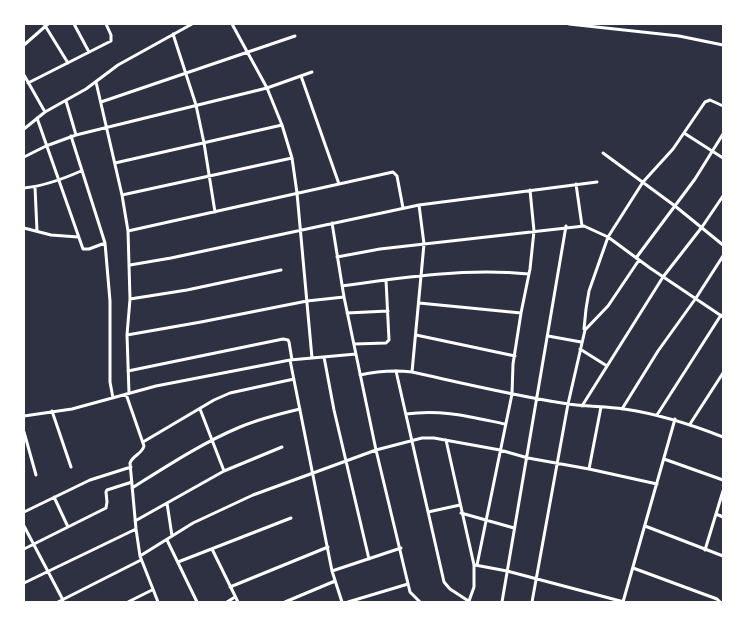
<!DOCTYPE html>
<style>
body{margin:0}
#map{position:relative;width:747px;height:626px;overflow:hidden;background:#2d3142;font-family:Spectral,serif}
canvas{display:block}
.frame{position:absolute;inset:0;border:25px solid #fff;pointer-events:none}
</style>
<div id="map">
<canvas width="747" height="626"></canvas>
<div class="frame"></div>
</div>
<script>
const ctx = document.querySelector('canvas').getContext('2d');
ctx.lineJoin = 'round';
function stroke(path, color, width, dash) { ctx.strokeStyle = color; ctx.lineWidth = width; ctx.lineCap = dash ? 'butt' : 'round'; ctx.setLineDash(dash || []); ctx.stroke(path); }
const minor = new Path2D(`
 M44,24L68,63
 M74,24L89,52
 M232,24L267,88L282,125L292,158L297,193L312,358
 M569,24L679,36L723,45
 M173,34L196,105L204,143L215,212
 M24,45L48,24
 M24,75L45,112
 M301,76L339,184
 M96,82L122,195L128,231L130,299L127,335L129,393
 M28,83L111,41V35L106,24
 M66,101L76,135
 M101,102L295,36
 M37,118L83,249H89L105,243
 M24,129L45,112L86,89L118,65L192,24
 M684,133L723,158
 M71,136L105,243L110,301V382L113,398
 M603,153L675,206L723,245
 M24,157L46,146L76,135L267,88L312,72
 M115,163L282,125
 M576,184L582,226
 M35,187L37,231
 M24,188C44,186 63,179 81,171
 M122,195L292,158
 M332,223L344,297L376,450L410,592L420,602
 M24,228L51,235L78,237
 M128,231L393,172L397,176L403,208
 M337,257L380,249L584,226L608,237L650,268L723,317
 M636,258L695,179L723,134
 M130,265L171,258L419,205L597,182
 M342,286C405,277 466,268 529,274
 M130,299L187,290L281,270
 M419,303L521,313
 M347,313L388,311
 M584,329L586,309L589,291L608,237L643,182L673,149L705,102L710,100L723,106
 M127,335L201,322L307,301L344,297
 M416,335L515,356
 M548,336L581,342
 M354,344L386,343L389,340L386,280
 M580,349L607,366
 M324,357L334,410L369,559
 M290,360L332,571L342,602
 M128,371L283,339L288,340L289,342L292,360
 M396,371L444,582L450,589L470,602
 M412,372L424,244L419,205
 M360,375C378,371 394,370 412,372C462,383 512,395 562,403C583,407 603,406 624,409C659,414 690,424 723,437
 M126,394L144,446C142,454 133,455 130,463L136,529L140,556L158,602
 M582,406L663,277L702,227L723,196
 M200,409L224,471
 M622,409L658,351L696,298L723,256
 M52,411L71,467
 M406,414C442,409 471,417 505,424
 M657,415L721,315
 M24,416L72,409L156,386L290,360L356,354
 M690,424L723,373
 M24,432L36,475
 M446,440L474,565V587L469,601
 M143,442L214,400L230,393L294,379
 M664,459L723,480
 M589,469L601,407
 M132,488C167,466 202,443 240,427C259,419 279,414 300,409
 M54,497L68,527
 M167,503L172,536
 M24,512L90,480L131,467
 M428,512L460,505
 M461,513L514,528
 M716,514L723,517
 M135,521L224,471L282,447
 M24,526L63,600
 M645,526L723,556
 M167,540L197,602
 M24,549L106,508L107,502L106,492L107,490L132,482
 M212,549L238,602
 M705,550L723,491
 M140,556L193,523L253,495L376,450L422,438H434L500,450L528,458L589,469L657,484
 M178,562L291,518
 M475,565L507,571L624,602
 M477,565L512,394L513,364L521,313L530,269L534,231L530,190
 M633,568L717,599L720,602
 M332,571L401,548
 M24,583L136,529
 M230,587L328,547
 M58,602L141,560
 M128,602L152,590
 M227,602L235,597
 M285,602L335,581
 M348,602L408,584
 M502,602L566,226
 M532,602L568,404L585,330L608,306L639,260
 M623,602L675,419`);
stroke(minor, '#fff', 3);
</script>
